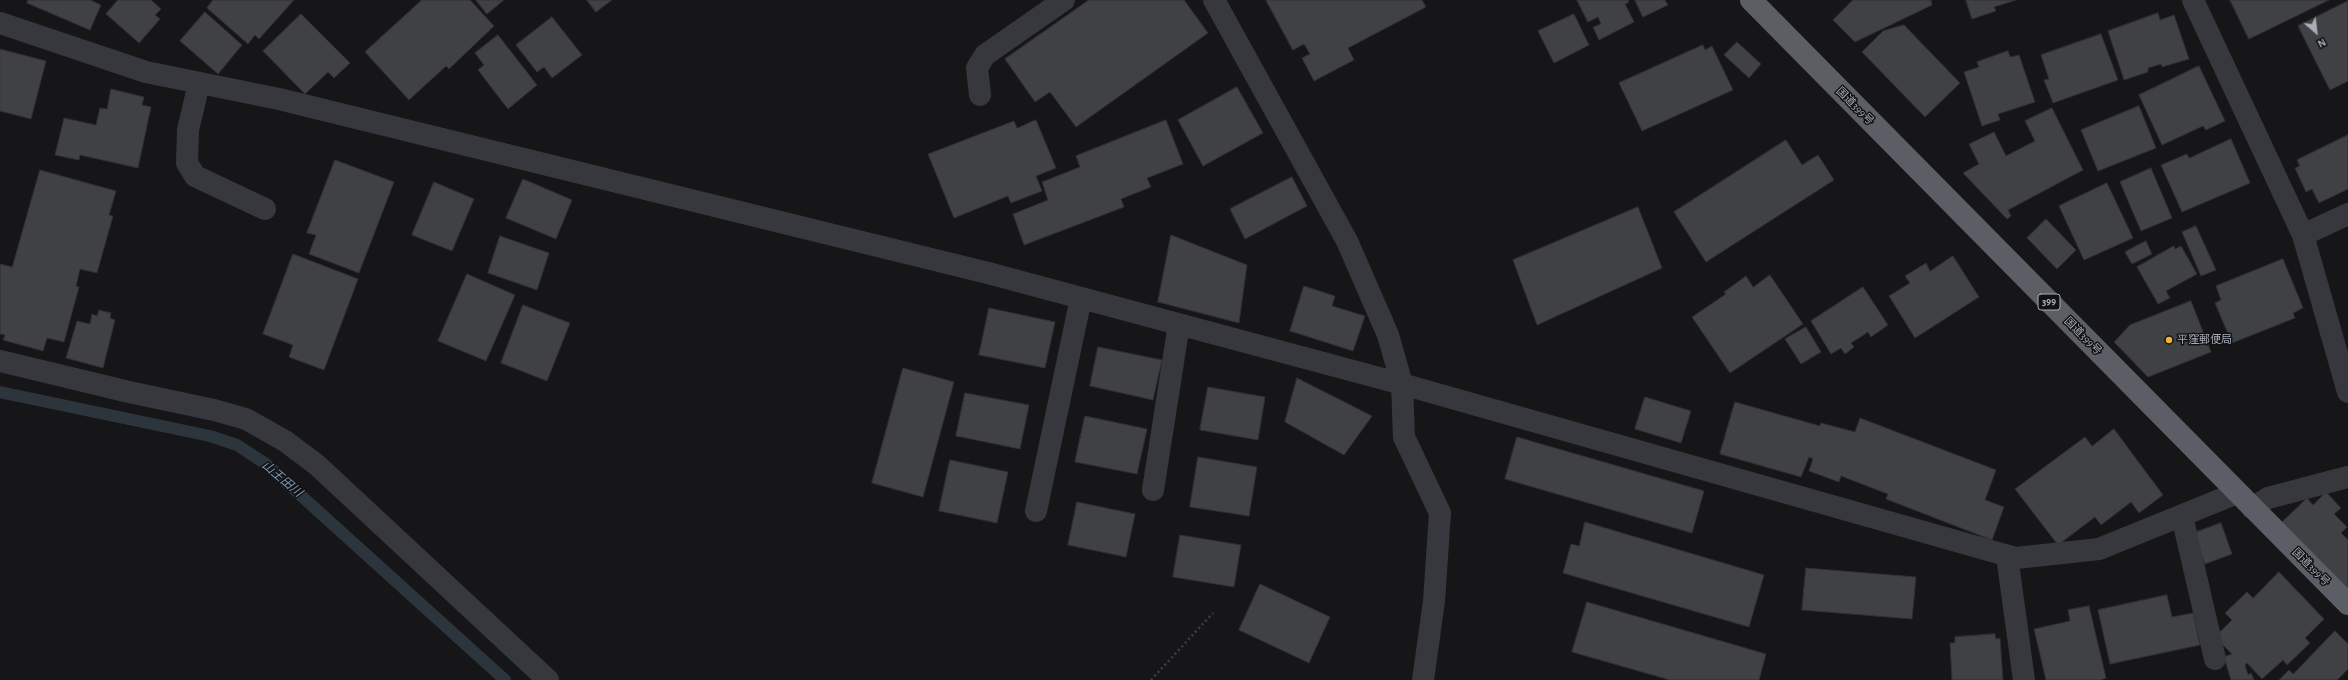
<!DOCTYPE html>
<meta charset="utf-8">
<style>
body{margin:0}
#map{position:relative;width:2348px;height:680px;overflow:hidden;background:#161618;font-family:"Alegreya Sans",sans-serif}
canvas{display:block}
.north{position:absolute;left:2296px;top:12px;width:40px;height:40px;-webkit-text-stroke:3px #111113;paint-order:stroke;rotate:152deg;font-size:11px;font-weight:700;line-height:16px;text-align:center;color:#a8adb8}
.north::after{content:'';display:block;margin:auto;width:14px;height:18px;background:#a8adb8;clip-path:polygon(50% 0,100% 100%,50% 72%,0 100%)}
</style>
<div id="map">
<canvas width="2348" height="680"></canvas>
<div class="north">N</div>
</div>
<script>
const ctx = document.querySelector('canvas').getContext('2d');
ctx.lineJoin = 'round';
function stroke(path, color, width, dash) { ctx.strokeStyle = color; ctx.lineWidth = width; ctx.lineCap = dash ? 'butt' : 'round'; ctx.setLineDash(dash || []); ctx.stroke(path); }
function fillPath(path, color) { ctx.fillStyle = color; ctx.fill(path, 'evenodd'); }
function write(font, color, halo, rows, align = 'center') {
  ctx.font = font + ' "Alegreya Sans","Noto Sans JP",sans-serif'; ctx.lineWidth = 3; ctx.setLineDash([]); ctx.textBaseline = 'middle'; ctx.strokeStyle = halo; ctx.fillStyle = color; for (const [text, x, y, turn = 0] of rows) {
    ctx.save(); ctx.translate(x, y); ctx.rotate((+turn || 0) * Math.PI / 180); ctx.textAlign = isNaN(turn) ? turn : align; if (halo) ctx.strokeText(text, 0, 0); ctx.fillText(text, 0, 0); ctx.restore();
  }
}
const stream = new Path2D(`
 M0,392L210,436L237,445L266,464L505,680`);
const building = new Path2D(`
 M28,0H90L101,5L90,30L27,3Z
 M118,0H151L161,9L155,15L160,19L139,43L106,14Z
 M213,0H294L259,39L255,35L248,44L207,8Z
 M422,0H470L494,26L449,69L446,66L409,100L365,52Z
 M476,0H504L487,14Z
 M587,0H612L596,12Z
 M1089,0H1184L1208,33L1076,127L1050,92L1035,102L1005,59Z
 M1266,0H1422L1426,7L1348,48L1354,60L1314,81L1302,58L1310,54L1304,44L1293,50Z
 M1577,0H1628L1629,2L1625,4L1634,22L1599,40L1593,27L1601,24L1598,17L1588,22Z
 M1635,0H1665L1668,5L1643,17Z
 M1853,0H1931L1932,5L1855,42L1833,20Z
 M1966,0H2016L1994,7L1996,11L1972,19Z
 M2230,0H2329L2249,39Z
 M2348,1V81L2330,90L2298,26Z
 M205,12L242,45L218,74L180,41Z
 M2158,13L2160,20L2174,15L2189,59L2162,67L2161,64L2148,68V72L2124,80L2108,31Z
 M301,14L350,63L334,78L328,72L305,94L263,51Z
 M1574,14L1589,45L1554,63L1538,31Z
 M552,17L582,55L552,78L544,67L537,72L516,45Z
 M1904,25L1960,83L1925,117L1862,52L1883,31Z
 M2101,34L2118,80L2053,103L2044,80L2049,79L2041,55Z
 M498,35L537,85L508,109L478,70L484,65L475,53Z
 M1737,42L1761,64L1749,78L1724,55Z
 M1703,45L1705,50L1712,46L1733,90L1642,131L1619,83Z
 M0,49L46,61L31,119L0,111Z
 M2008,51L2010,57L2019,55L2035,102L1998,114L2000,120L1982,126L1964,72L1979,67L1977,62Z
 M2199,66L2225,121L2206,130L2203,126L2162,145L2139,95Z
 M1237,87L1263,133L1203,166L1178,120Z
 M111,89L144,97L142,105L151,107L138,168L80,155L79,160L55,155L64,118L96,125L100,108L107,109Z
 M2139,106L2156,148L2098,171L2081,130Z
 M2052,108L2083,170L2008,210L2011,216L2007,219L1963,173L1979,164L1969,144L1994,132L2006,156L2035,141L2025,121Z
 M1036,120L1056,168L1036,176L1042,191L1011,203L1008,196L954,218L928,154L1014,121L1017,128Z
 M1166,120L1183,164L1147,178L1151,187L1121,199L1124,207L1024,245L1013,214L1048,200L1042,182L1080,167L1076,156Z
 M2348,135V189L2319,203L2312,189L2306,192L2295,168L2300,166L2297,160Z
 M2231,139L2250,183L2182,212L2161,165L2187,154L2189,158Z
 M1786,140L1802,165L1818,155L1834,180L1706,262L1674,212Z
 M335,160L394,182L359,273L309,254L316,235L307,233Z
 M2151,168L2172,218L2141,231L2120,182Z
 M40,170L116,191L109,215L113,216L97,273L80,269L76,286L79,287L64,342L47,338L43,351L3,340L5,335L0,334V264L12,267Z
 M1292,177L1307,206L1245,239L1230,209Z
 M523,179L572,200L556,239L506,218Z
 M434,182L474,199L452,251L412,235Z
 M2107,183L2133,238L2084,260L2059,206Z
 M1638,207L1662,268L1537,325L1513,260Z
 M2046,219L2076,250L2057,269L2027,238Z
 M2196,226L2216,270L2201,276L2182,232Z
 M1171,235L1247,265L1239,323L1158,302Z
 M500,236L549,253L537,290L488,273Z
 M2146,241L2152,254L2132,264L2125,252Z
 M2174,246L2175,249L2181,246L2197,274L2166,291L2170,298L2158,304L2137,267Z
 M293,254L358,279L324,370L289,357L293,345L263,334Z
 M1953,256L1979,297L1915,338L1889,296L1910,283L1905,276L1926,263L1930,271Z
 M2283,259L2303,308L2293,313L2295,318L2232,343L2215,303L2221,300L2216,286Z
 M467,274L515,295L486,361L438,341Z
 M1770,275L1803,324L1730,373L1692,317L1726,294L1724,292L1746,276L1753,287Z
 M1304,286L1335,296L1332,306L1365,316L1353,351L1290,331Z
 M1863,287L1888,325L1871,337L1868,332L1851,343L1854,347L1845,354L1841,348L1831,354L1811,321Z
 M2191,301L2211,352L2148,377L2114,342L2130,325Z
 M523,305L570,323L547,381L501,363Z
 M989,308L1055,322L1045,368L979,355Z
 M99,310L111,313L110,318L115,320L103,368L66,358L77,321L90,324L92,314L97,316Z
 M1806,327L1821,352L1801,364L1785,339Z
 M1098,347L1162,360L1153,400L1090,386Z
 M903,368L954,382L923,497L872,483Z
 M1297,378L1372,416L1344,455L1285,422Z
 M1208,387L1265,397L1258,440L1200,430Z
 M965,393L1029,405L1020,449L956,436Z
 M1645,397L1691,411L1681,443L1635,429Z
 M1735,402L1820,426L1821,423L1855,432L1860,418L1996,470L1985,500L2004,507L1992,540L1886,499L1888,494L1841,476L1839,482L1809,471L1813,459L1809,457L1801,477L1720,454Z
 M1085,416L1147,429L1137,474L1075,462Z
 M2114,429L2163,495L2139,513L2131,502L2101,525L2095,517L2058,545L2015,489L2085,437L2092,446Z
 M1517,437L1704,491L1692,533L1505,479Z
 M1198,457L1257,467L1249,516L1190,507Z
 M950,460L1008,472L997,523L939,511Z
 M2326,492L2341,508L2334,514L2347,527L2341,533L2348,540V589L2282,522L2307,498L2313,505Z
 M1077,502L1135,514L1126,557L1068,545Z
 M1585,522L1764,575L1749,627L1563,573L1571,544L1579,546Z
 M2221,523L2232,554L2205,564L2194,533Z
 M1180,535L1241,545L1234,587L1173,577Z
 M1806,568L1916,577L1912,619L1802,610Z
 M2279,572L2324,619L2305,638L2310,643L2287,665L2283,660L2262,679L2247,663L2245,665L2248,675L2251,673L2254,680H2231L2224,657L2232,654L2215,637L2232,620L2225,613L2247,592L2253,598Z
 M1260,584L1330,617L1309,663L1239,630Z
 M2167,595L2172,617L2193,613L2200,645L2110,664L2098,610Z
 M1587,602L1766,654L1759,680H1670L1572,652Z
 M2089,606L2106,678L2100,680H2046L2034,629L2070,621L2068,610Z
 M2335,631L2348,644V669L2337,680H2279L2289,670L2293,674Z
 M1995,634L1996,639L2000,638L2003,680H1952L1950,643H1955V637Z`);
const path = new Path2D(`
 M1151,680L1213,613`);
const minor = new Path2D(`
 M1214,0L1347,241L1388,335L1402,384L1404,437L1440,513L1434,601L1423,680
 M2193,0L2303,235L2348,392
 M0,23L146,72L279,99L988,273L1402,384L2016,558L2099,549L2237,493
 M199,83L188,130L187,163L195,176L265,209
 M980,95L977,68L985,55L1064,0
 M2303,235L2348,214
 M0,361L129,392L214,410L246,419L285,441L317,465L548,680
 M1153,490L1179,324
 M2252,508L2268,498L2348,477
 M1036,511L1081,298
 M2182,516L2215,659
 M2007,556L2024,680`);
const trunk = new Path2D(`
 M1751,0L2348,604`);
const markers = [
 [2169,340,4,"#f2b134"]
];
const shields = [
 [2049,302,22]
];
const shieldNames = [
 ["399",2049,302]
];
const streetNames = [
 ["国道399号",1855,106,45],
 ["国道399号",2083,336,45],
 ["国道399号",2311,567,45]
];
const poiNames = [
 ["平窪郵便局",2177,340]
];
const waterNames = [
 ["山王田川",282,479,40]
];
stroke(stream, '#2c353c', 12);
fillPath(building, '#404145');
stroke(building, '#303034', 1);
stroke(path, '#3d3f44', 2.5, [2, 3]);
stroke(minor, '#37383d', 22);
stroke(trunk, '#5b5e65', 22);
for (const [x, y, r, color] of markers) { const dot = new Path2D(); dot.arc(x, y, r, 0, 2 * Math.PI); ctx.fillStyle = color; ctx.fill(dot); stroke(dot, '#111113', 1.5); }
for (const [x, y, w] of shields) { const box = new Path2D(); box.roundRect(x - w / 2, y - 8, w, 16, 3); ctx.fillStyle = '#111113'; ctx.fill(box); stroke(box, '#a8adb8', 1); }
write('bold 10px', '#a8adb8', null, shieldNames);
write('11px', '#a8adb8', '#111113', streetNames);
write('11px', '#a8adb8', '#111113', poiNames, 'left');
write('italic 12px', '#7f9bb3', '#111113', waterNames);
</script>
